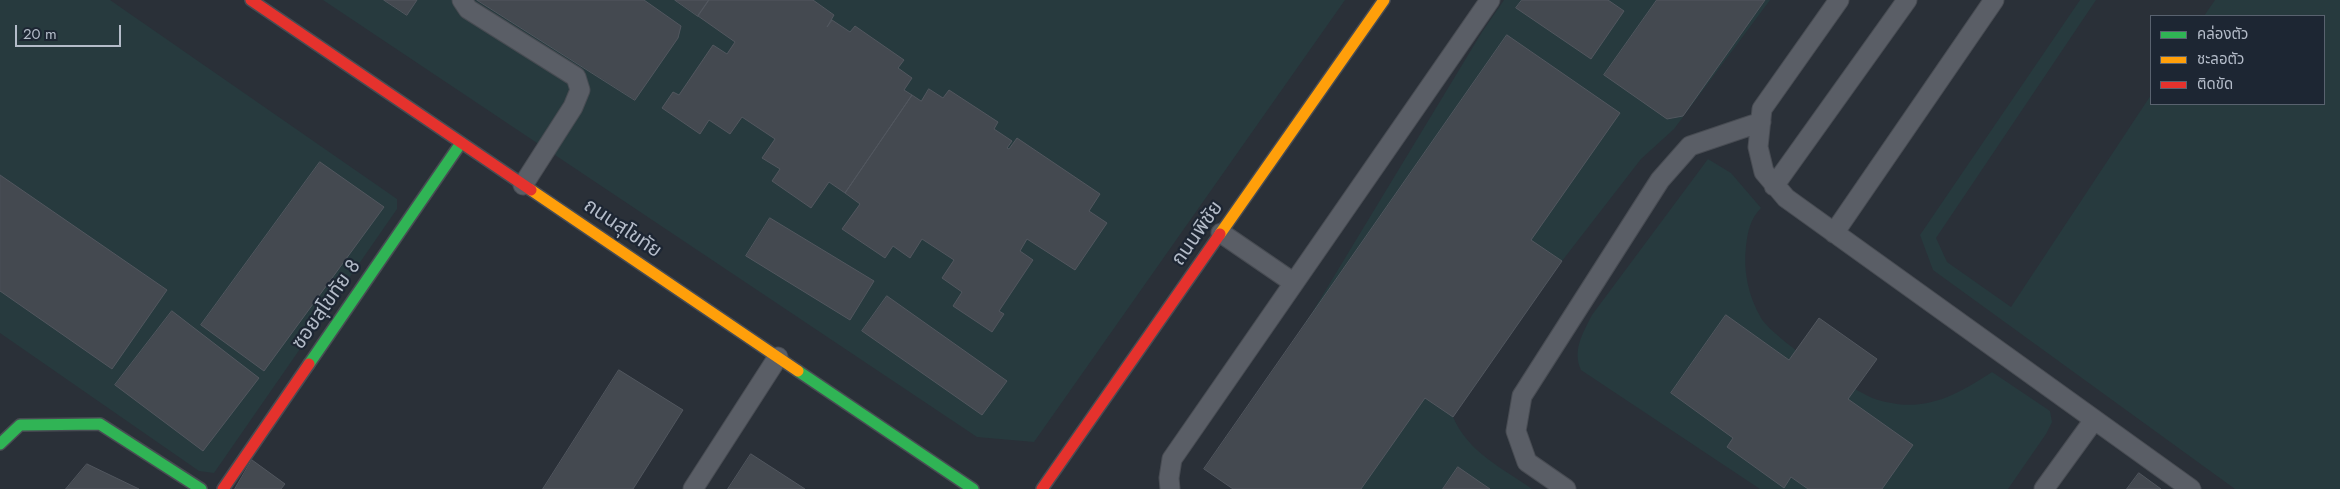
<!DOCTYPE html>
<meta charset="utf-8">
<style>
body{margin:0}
#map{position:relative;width:2340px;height:489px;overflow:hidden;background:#2a3038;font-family:Jost,"Noto Sans Thai",sans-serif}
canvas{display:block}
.legend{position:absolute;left:2150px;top:15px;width:175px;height:90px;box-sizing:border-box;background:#1d2633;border:1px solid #59626f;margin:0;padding:6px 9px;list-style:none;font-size:15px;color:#b4bcc9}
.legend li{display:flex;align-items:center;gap:10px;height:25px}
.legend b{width:25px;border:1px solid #59626f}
.scale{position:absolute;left:15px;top:25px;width:106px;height:22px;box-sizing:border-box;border:2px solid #b4bcc9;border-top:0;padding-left:6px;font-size:15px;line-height:18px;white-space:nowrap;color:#b4bcc9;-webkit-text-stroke:4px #1d2633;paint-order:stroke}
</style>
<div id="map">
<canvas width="2340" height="489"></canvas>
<ul class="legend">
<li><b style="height:6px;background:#30b455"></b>คล่องตัว</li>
<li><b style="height:6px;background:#ff9f0a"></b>ชะลอตัว</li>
<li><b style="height:6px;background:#e5322d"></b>ติดขัด</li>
</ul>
<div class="scale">20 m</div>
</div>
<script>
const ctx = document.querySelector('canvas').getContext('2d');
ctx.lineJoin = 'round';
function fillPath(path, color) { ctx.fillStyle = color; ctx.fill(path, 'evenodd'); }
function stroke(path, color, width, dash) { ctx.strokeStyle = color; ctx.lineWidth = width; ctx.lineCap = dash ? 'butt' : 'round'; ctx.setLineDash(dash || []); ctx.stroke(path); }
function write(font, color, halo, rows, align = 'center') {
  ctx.font = font + ' Jost,"Noto Sans Thai",sans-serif'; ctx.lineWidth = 4.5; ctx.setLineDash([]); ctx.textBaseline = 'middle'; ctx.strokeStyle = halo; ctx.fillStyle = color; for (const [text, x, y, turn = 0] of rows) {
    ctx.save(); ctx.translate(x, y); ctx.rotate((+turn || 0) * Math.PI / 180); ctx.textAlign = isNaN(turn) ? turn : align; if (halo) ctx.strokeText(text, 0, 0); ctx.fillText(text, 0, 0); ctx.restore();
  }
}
const green = new Path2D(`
 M0,0H110L397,199V209L214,473L199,471L0,333Z
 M323,0H1345L1034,442L977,437Z
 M1504,0H1770L1674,129L1641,159L1562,261L1453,417C1468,452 1502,468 1532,489H1259L1227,453L1482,32Z
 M2080,0H2096L1936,238L1947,262L2011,307L2151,95V104H2324V16H2204L2215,0H2340V489H2235L1933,270L1920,235Z
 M1708,159L1731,173L1761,208C1750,219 1748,231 1746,246C1743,270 1748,296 1761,318C1775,340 1850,389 1875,399C1881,401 1890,403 1897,404C1933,409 1963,391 1992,372L2050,411L2052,422L2046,434L2008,489H1760L1581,370C1572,350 1583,333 1592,315Z`);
const building = new Path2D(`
 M384,0H417L407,15Z
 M477,0H644L681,26L678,38L635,100Z
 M675,0H709L698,16Z
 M709,0H813L834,15L827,27L832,20L850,32L855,26L904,60L898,68L912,78L904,90L912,95L845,193L829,182L811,208L772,181L780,169L762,158L775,139L742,117L730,134L709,120L700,134L662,108L673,92L679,95L713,45L727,54L735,42L698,16Z
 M1522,0H1608L1624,11L1591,59L1516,8Z
 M1657,0H1765L1683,116L1667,119L1604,75Z
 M1507,35L1620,113L1531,240L1562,261L1453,417L1425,398L1361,489H1233L1204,469Z
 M929,89L943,98L949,90L998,122L994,129L1012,141L1007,148L1009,149L1017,138L1100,194L1089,211L1107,223L1075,270L1027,239L1020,251L1033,260L999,311L1004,314L992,332L953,306L962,292L942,278L954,260L922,239L910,258L893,246L885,258L842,229L860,204L845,193L912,95L921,101Z
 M320,162L384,207L264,371L201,325Z
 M0,175L167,290L112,369L0,291Z
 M770,218L874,281L850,320L746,256Z
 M887,296L1007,381L982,415L862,331Z
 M172,311L259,378L203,451L115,385Z
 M1726,315L1789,360L1819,318L1877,359L1848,399L1913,445L1882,489H1808L1791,477L1784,488L1727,447L1733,438L1671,393Z
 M619,370L683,410L633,489H543Z
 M751,454L805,489H728Z
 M252,460L285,484L281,489H235Z
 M87,464L139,489H66Z
 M1458,467L1490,489H1443Z
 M2139,473L2161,489H2127Z`);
const lane = new Path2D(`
 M462,0L468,9L576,77L580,90L573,107L523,185
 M1839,0L1762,109L1758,147L1764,172L1786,198L2191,489
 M1774,186L1907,0
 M1221,233L1294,283
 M1834,233L1994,0
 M693,489L778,357
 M1170,489L1169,478L1172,459L1490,0
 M1566,489L1527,462L1516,431L1522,396L1660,180L1690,146L1761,122
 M2044,489L2094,420`);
const fast = new Path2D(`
 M309,364L461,143
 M798,371L973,489
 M0,444L20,425L100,424L201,489`);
const slow = new Path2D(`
 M531,190L798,371
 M1220,234L1384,0`);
const jam = new Path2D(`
 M251,0L531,190
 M223,489L309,364
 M1042,489L1220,234`);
const streetNames = [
 ["ถนนสุโขทัย",622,229,34],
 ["ถนนพิชัย",1198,234,-55],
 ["ซอยสุโขทัย 8",327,305,-55]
];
fillPath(green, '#273a3e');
fillPath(building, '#444950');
stroke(building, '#52575f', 1);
stroke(lane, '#484c53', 21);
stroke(fast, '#484c53', 14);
stroke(slow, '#484c53', 14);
stroke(jam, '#484c53', 14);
stroke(lane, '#5a5e66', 19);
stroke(fast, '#30b455', 11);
stroke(slow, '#ff9f0a', 11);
stroke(jam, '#e5322d', 11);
write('20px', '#b4bcc9', '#1d2633', streetNames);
</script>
